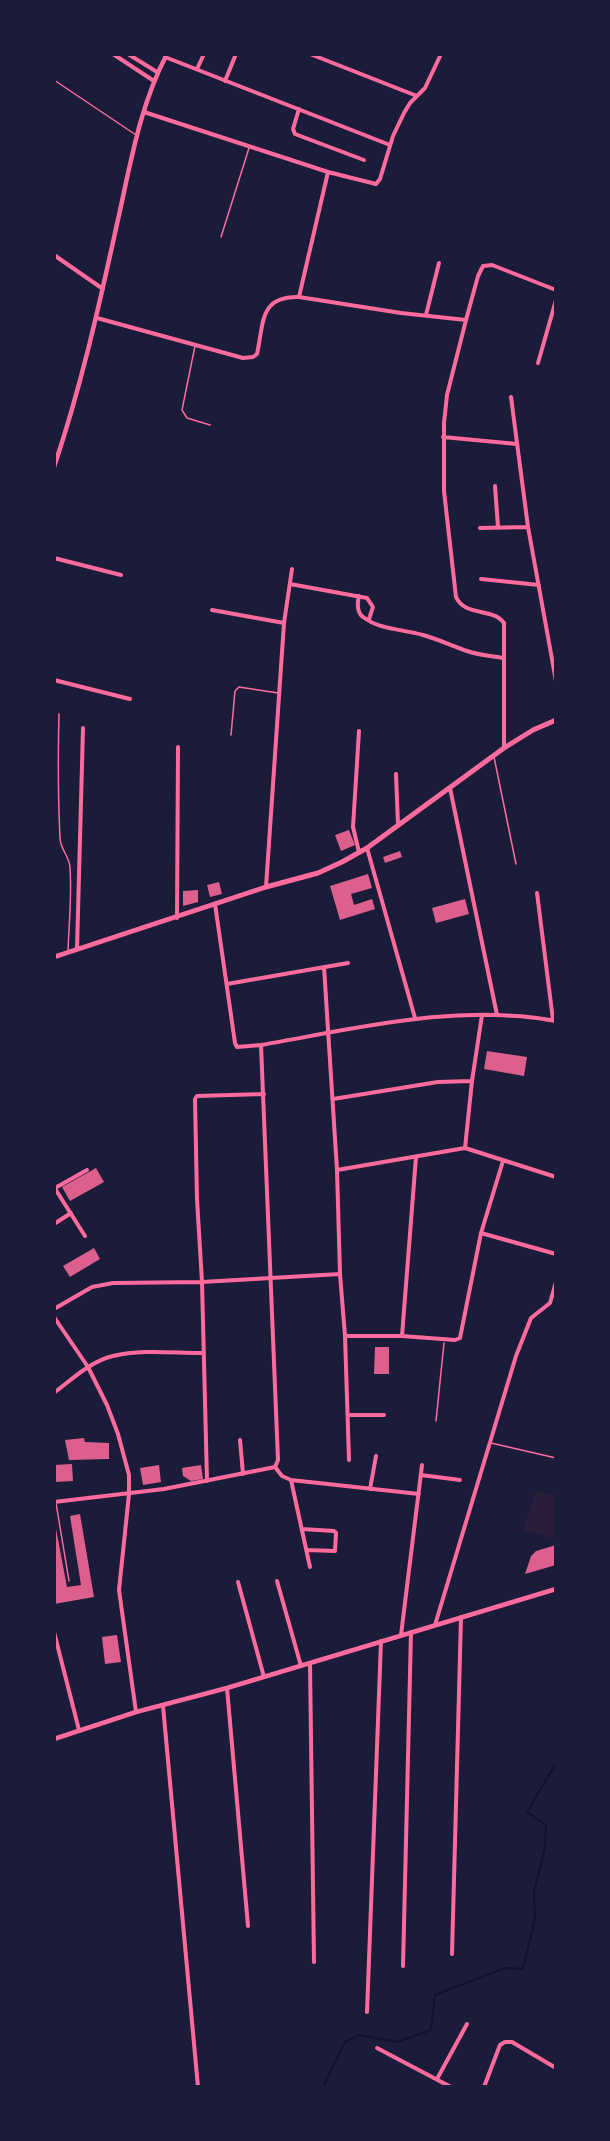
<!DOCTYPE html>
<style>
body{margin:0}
#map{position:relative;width:610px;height:2141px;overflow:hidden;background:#1b1b3a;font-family:"Fira Sans Condensed",sans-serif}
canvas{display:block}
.frame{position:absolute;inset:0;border:56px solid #1b1b3a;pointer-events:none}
</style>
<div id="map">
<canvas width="610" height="2141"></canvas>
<div class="frame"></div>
</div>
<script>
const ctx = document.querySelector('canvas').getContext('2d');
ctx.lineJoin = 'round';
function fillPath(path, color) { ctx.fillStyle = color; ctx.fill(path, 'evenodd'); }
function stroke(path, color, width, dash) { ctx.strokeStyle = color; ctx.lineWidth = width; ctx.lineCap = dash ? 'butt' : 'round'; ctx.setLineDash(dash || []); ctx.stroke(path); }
const green = new Path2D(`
 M536,1491L556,1496V1533L554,1539L523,1530Z`);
const stream = new Path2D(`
 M323,2087L345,2042L359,2035L397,2042L431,2030L435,1995L505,1968L523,1969L535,1918L534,1892L545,1847L546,1825L527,1812L556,1763`);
const building = new Path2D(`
 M349,830L355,845L341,851L335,835Z
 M400,851L402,857L385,863L383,857Z
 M368,874L372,888L351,894L354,905L372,899L375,909L340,920L330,886Z
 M219,882L222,894L210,897L207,885Z
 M198,890V902L183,906V891Z
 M465,899L469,914L436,923L432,908Z
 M487,1051L527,1057L524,1076L484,1069Z
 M96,1168L104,1182L70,1201L62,1187Z
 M94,1248L100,1259L70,1277L63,1266Z
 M375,1347H389V1374H374Z
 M84,1438L85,1442L109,1443V1459L69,1460L65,1440Z
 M72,1464L73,1481L54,1482V1465Z
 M159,1465L161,1482L143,1485L140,1468Z
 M201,1465L203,1479L191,1481L183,1476L182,1468Z
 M80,1514L94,1597L54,1604V1518L67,1587L81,1585L70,1516Z
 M556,1545V1565L525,1574L531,1556L536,1551Z
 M117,1635L121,1662L105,1664L102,1637Z`);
const service = new Path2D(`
 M54,80L136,135
 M221,237L249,148
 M195,346L182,410L187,418L210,425
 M59,714C58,755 58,797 60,838C60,849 70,857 70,868C72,895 69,923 68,951
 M231,735L235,691L239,687L278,693
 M494,757L516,864
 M436,1421L444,1343
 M491,1443L556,1458
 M56,1503L69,1581`);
const minor = new Path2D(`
 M113,54L154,81
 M128,54L157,72
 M310,54L417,96
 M165,57L390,145
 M197,69L204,54
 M225,81L236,54
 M299,109L293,129L295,134L364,160
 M144,112L328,172L376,184L380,179L393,136L404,113L410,103L425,88L441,54
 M54,255L103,289
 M299,297L328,172
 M426,315L439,263
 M97,318L243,358L253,357L257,354C264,323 259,296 299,297L401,313L466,320
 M538,363L556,300
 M511,397L528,527L556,681
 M443,437L517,444
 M495,486L498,527
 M480,528L528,527
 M54,558L121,575
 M481,579L539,585
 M290,584L367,598L373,607L369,619
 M359,596C357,602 357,613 363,617C380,630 402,629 423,635C438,639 452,646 467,651C478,655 491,656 503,658
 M212,610L284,623
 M54,680L130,699
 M359,731L353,827L359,852
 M504,748V623C492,607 465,617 456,597L444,491V423L447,395L466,320L478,276L483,266L492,265L556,290
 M396,774L398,825
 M450,788L497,1015
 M367,848L415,1018
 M266,887L284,623L292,569
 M537,893L553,1020
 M215,904L235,1043L237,1047L261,1045C359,1028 457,1003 556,1021
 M177,918L178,747
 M77,949L83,728
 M324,967L337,1170L340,1274L345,1336L349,1460
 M227,984L348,963
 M261,1045L278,1460L275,1467
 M333,1099L438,1082L472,1081
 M465,1148L472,1081L482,1015
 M337,1170L465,1148L556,1177
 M54,1187L85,1236
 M55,1188L87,1170
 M54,1224L71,1213
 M481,1233L556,1254
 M54,1309L92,1287L113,1283L202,1282L340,1274
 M54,1317L88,1367L107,1405L118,1434L129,1475V1494L119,1590L136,1712
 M345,1336H402L455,1340L460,1338L481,1233L503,1161
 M402,1336L416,1157
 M54,1393C72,1379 91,1361 113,1356C141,1349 174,1353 203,1353
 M349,1415H384
 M240,1440L243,1474
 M275,1467L282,1476L291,1480L419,1494
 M421,1475L460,1480
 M291,1480L310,1567
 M207,1481L202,1282L197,1199L195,1099L197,1096L264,1094
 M370,1489L376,1456
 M54,1502L164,1489L275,1467
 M302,1529L334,1531L336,1533L335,1551L307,1550
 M277,1581L301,1666
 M238,1582L264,1677
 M435,1625L516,1356L531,1318L550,1303L556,1282
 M54,1632L79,1730
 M401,1635L422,1465
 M310,1663L314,1962
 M227,1688L248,1926
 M163,1706L198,2087
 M452,1954L461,1617
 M403,1966L411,1632
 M367,2012L381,1641
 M377,2048L451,2087
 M437,2079L467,2024
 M484,2087L500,2045L505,2042H512L556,2068`);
const tertiary = new Path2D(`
 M54,1739L136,1712L227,1688L556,1589`);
const secondary = new Path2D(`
 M54,467C81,387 99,306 117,224C130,167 139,107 167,54`);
const primary = new Path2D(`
 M54,957L266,887L318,873L342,862L367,848L504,748L533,730L556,720`);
fillPath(green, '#2a1e3b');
stroke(stream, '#12122b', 2);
fillPath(building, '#dd5f8e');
stroke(service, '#ff6b9d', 1.5);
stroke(minor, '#ff6b9d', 4);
stroke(tertiary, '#ff6b9d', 4.5);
stroke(secondary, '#ff6b9d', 4.5);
stroke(primary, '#ff6b9d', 5);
</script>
